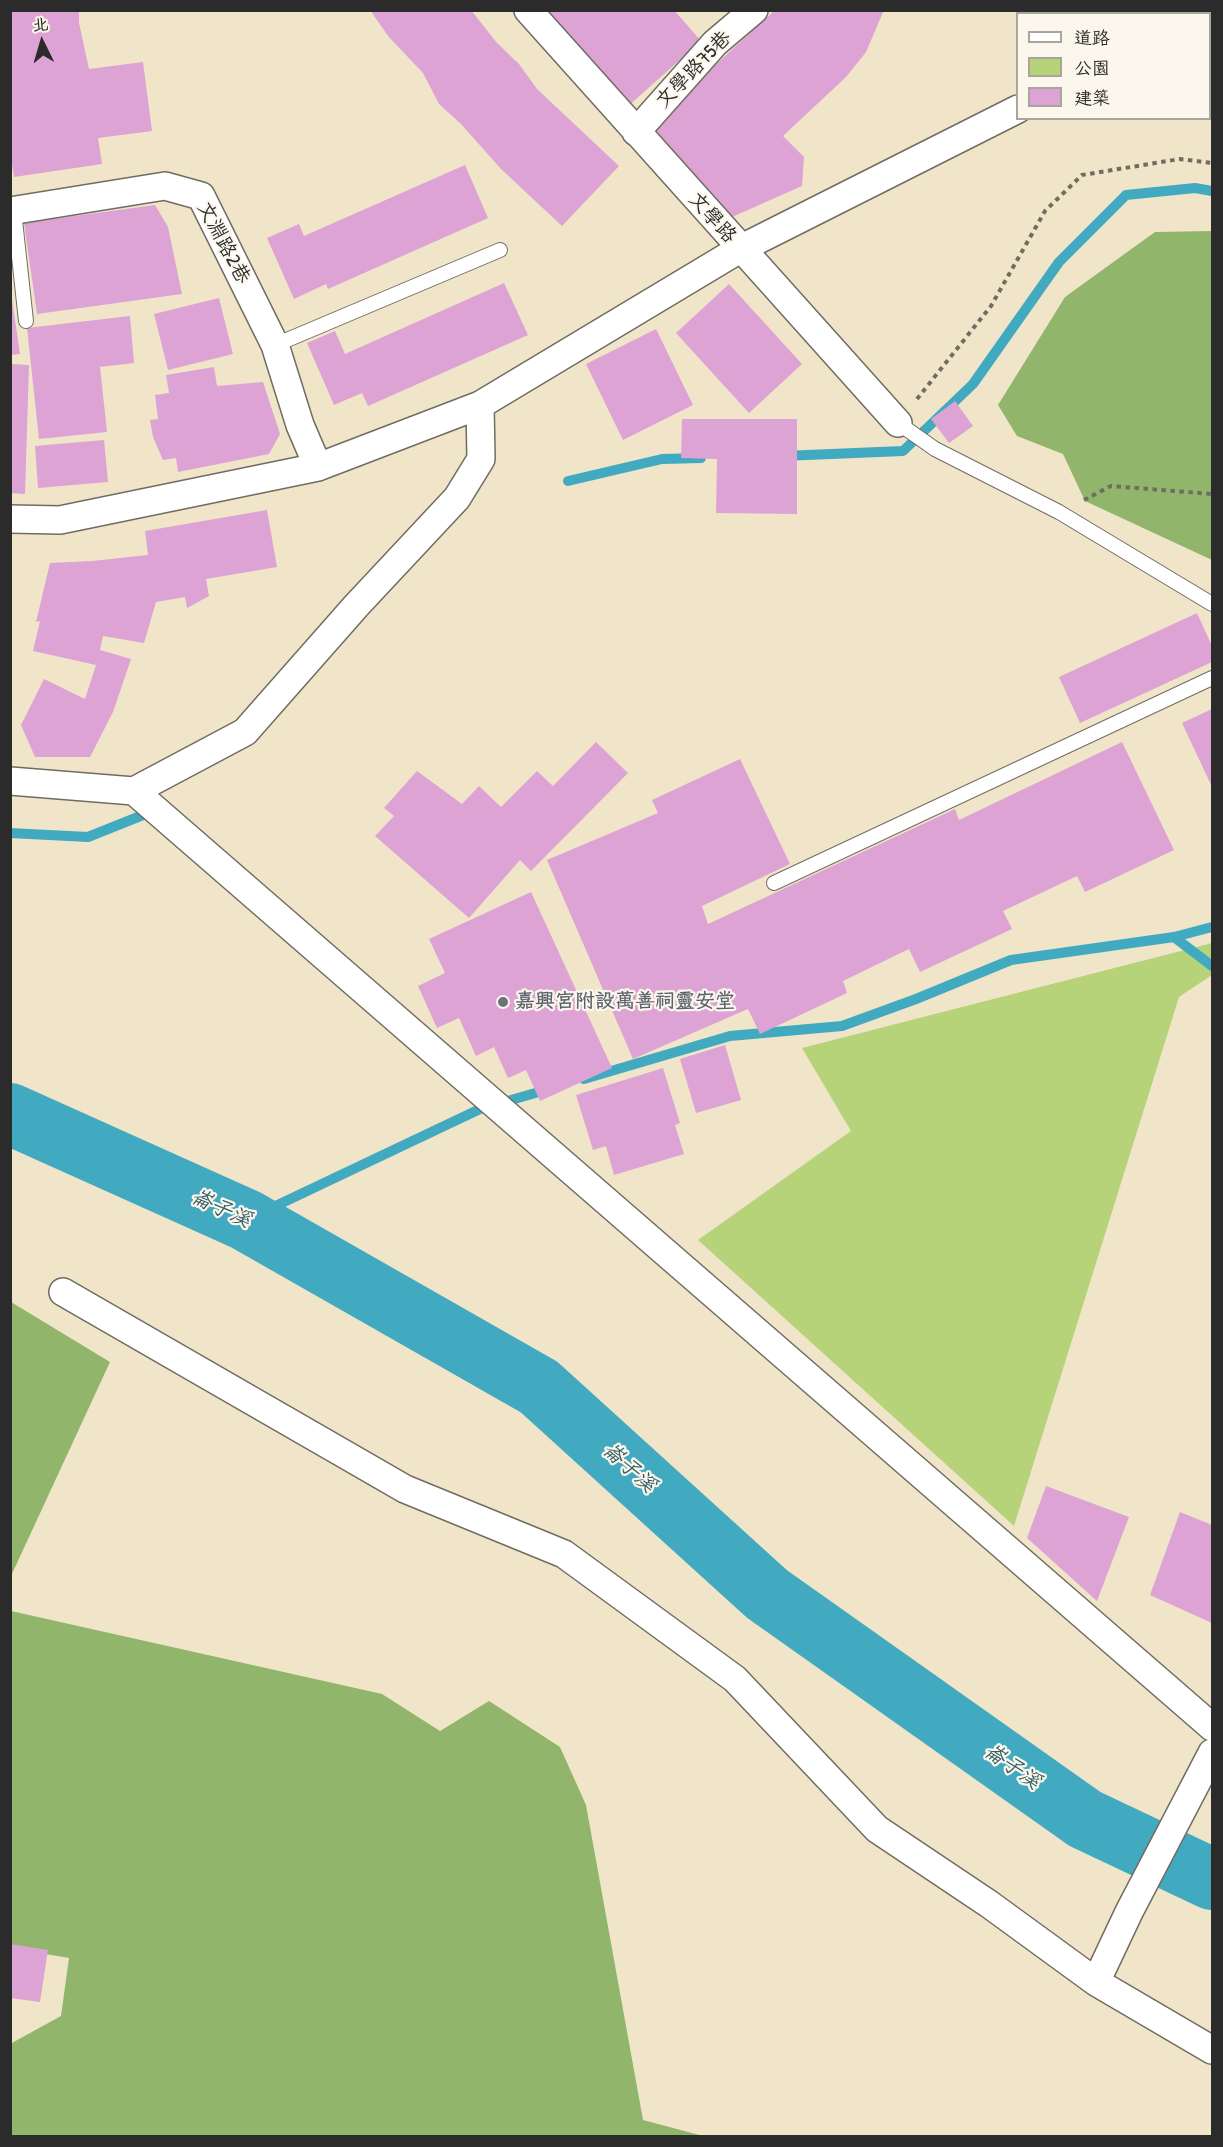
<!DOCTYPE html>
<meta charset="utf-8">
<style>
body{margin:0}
#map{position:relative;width:1223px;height:2147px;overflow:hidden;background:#f0e5c8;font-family:"Patrick Hand","LXGW WenKai TC",sans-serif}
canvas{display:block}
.frame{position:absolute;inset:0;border:12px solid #2b2b2b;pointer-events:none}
.legend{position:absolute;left:1016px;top:12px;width:195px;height:108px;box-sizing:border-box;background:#fbf7ec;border:2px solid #a8a59f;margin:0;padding:8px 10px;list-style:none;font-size:18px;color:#2b2b2b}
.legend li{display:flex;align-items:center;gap:12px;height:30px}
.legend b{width:30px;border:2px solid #a8a59f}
.north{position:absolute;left:12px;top:12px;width:60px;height:60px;-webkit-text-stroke:4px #fbf7ec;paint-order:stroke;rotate:355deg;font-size:16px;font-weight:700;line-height:24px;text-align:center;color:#2b2b2b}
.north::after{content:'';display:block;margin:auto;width:21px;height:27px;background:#2b2b2b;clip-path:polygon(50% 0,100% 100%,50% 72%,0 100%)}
</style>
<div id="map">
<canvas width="1223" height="2147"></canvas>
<div class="frame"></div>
<ul class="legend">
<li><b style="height:8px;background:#fff"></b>道路</li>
<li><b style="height:16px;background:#b7d37a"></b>公園</li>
<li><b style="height:16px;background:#dda3d5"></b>建築</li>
</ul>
<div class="north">北</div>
</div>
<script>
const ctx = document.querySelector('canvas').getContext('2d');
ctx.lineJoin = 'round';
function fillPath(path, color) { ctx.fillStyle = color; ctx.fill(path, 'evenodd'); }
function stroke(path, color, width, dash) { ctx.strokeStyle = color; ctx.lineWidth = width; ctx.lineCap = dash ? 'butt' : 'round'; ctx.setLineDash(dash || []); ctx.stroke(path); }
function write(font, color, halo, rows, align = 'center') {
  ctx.font = font + ' "Patrick Hand","LXGW WenKai TC",sans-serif'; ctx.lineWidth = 4.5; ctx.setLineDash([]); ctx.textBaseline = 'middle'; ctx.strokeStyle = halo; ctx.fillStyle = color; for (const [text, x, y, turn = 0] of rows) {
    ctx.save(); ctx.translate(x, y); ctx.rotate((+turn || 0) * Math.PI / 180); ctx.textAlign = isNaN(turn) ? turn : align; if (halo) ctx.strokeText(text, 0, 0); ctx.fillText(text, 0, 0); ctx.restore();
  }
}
const green = new Path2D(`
 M1212,943V975L1179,997L1014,1526L698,1240L851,1131L802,1048Z`);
const forest = new Path2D(`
 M1212,231V560L1085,501L1063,454L1017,436L998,405L1065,297L1155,232Z
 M11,1302L110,1362L11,1576Z
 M11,1611L382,1694L440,1731L489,1701L560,1747L586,1805L643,2120L703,2136H11L10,2044L61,2016L69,1958L11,1948Z`);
const stream = new Path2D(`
 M783,456L903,451L973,384L1059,262L1126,195L1195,188L1212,191
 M568,481L662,459L701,458
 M10,833L88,837L143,815
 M1174,937L1212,966
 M584,1079L730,1036L842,1026L916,999L1011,960L1174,937L1212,927
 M246,1220L480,1109L549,1089`);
const river = new Path2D(`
 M10,1114L246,1220L539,1387L767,1594L1085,1819L1212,1879`);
const building = new Path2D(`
 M10,10H79V23L89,69L143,62L152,131L98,138L102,164L14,177L10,153Z
 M370,10H471L497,43L519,64L537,89L619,166L562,226L501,169L461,124L439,104L423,73L388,36Z
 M534,10H674L701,41L626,108Z
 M775,10H884L866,52L846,77L783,136L804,157L802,186L732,217L650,125Z
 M465,165L488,218L328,289L326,284L294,299L267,238L299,224L304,236Z
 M155,205L168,227L182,294L37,314L24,223Z
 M504,283L528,335L368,406L362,393L334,405L307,343L335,331L345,354Z
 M729,284L802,364L749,413L676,333Z
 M10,286L20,354L10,355Z
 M219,298L233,354L168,370L154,314Z
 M130,316L134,363L100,367L107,432L39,439L27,328Z
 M656,329L693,405L623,440L586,364Z
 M10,364L29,365L25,494L10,493Z
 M214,367L217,386L263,382L280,434L269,454L178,472L176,458L163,460L153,437L150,420L158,419L155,395L169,393L166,375Z
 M955,401L973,426L949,443L931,419Z
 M682,419H797V514L716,513L717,459L681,458Z
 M104,440L108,482L38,488L35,446Z
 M267,510L277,567L206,579L209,596L187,608L185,597L156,602L144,643L103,636L100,650L131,659L113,712L90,757H35L21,725L44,679L85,699L96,665L33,651L40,621L36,622L50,563L92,561L148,555L145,531Z
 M1197,613L1212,646V662L1080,723L1059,677Z
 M1212,709V787L1182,723Z
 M596,742L628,773L531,871L520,860L469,918L375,836L394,816L384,808L417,771L462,804L479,786L501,807L537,771L553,786Z
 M1122,742L1174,850L1085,892L1077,876L1003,911L1012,929L920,972L909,949L843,981L847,993L760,1034L748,1009L633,1059L547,860L658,813L652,800L740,759L790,864L702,906L708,924L955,809L959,820Z
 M531,892L612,1068L540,1101L526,1070L508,1078L494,1047L476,1056L459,1018L437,1028L418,986L445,973L429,939Z
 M725,1045L741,1100L696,1113L680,1059Z
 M663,1068L680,1123L675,1125L684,1154L614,1175L606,1146L593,1150L576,1095Z
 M1046,1486L1129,1517L1097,1601L1027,1538Z
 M1180,1512L1212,1525V1623L1150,1595Z
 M10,1944L48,1950L40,2002L10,1998Z`);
const path = new Path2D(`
 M917,399L991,306L1045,211L1082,175L1180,159L1212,163
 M1084,500L1111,486L1212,494`);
const lane = new Path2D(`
 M14,211L26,321
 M275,345L500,250
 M898,423L935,449L1059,512L1212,604
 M774,883L1212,678`);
const street = new Path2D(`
 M528,10L898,423
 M1206,14L1212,10
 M636,132L715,43L754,10
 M10,211L165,186L201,196L275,345L300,425L318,467
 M10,519L60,520L318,467L480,405L740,249L1018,109
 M10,781L134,791L1212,1727
 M134,791L245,732L356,606L457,498L481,459L480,405
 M63,1292L405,1489L564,1554L735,1679L877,1829L989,1904L1096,1982L1129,1912L1212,1753
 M1096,1982L1212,2050`);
const markers = [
 [503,1002,6,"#6b7280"]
];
const streetNames = [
 ["文學路75巷",694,70,-46],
 ["文學路",712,218,48],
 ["文淵路2巷",223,243,62]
];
const worshipNames = [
 ["嘉興宮附設萬善祠靈安堂",515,1002]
];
const waterNames = [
 ["崙子溪",221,1209,25],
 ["崙子溪",629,1468,42],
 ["崙子溪",1012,1767,35]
];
fillPath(green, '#b7d37a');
fillPath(forest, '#91b56a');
stroke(stream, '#41aac1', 10);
stroke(river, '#41aac1', 62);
fillPath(building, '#dda3d5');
stroke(lane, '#706c62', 16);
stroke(street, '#706c62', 30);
stroke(path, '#706c62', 4, [4.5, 4.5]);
stroke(lane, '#fff', 14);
stroke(street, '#fff', 27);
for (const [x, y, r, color] of markers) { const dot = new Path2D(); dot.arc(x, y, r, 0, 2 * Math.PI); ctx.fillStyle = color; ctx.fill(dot); stroke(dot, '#fbf7ec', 2); }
write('20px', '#2b2b2b', '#fbf7ec', streetNames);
write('bold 20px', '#5b616d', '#fbf7ec', worshipNames, 'left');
write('italic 21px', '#345e67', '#fbf7ec', waterNames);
</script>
